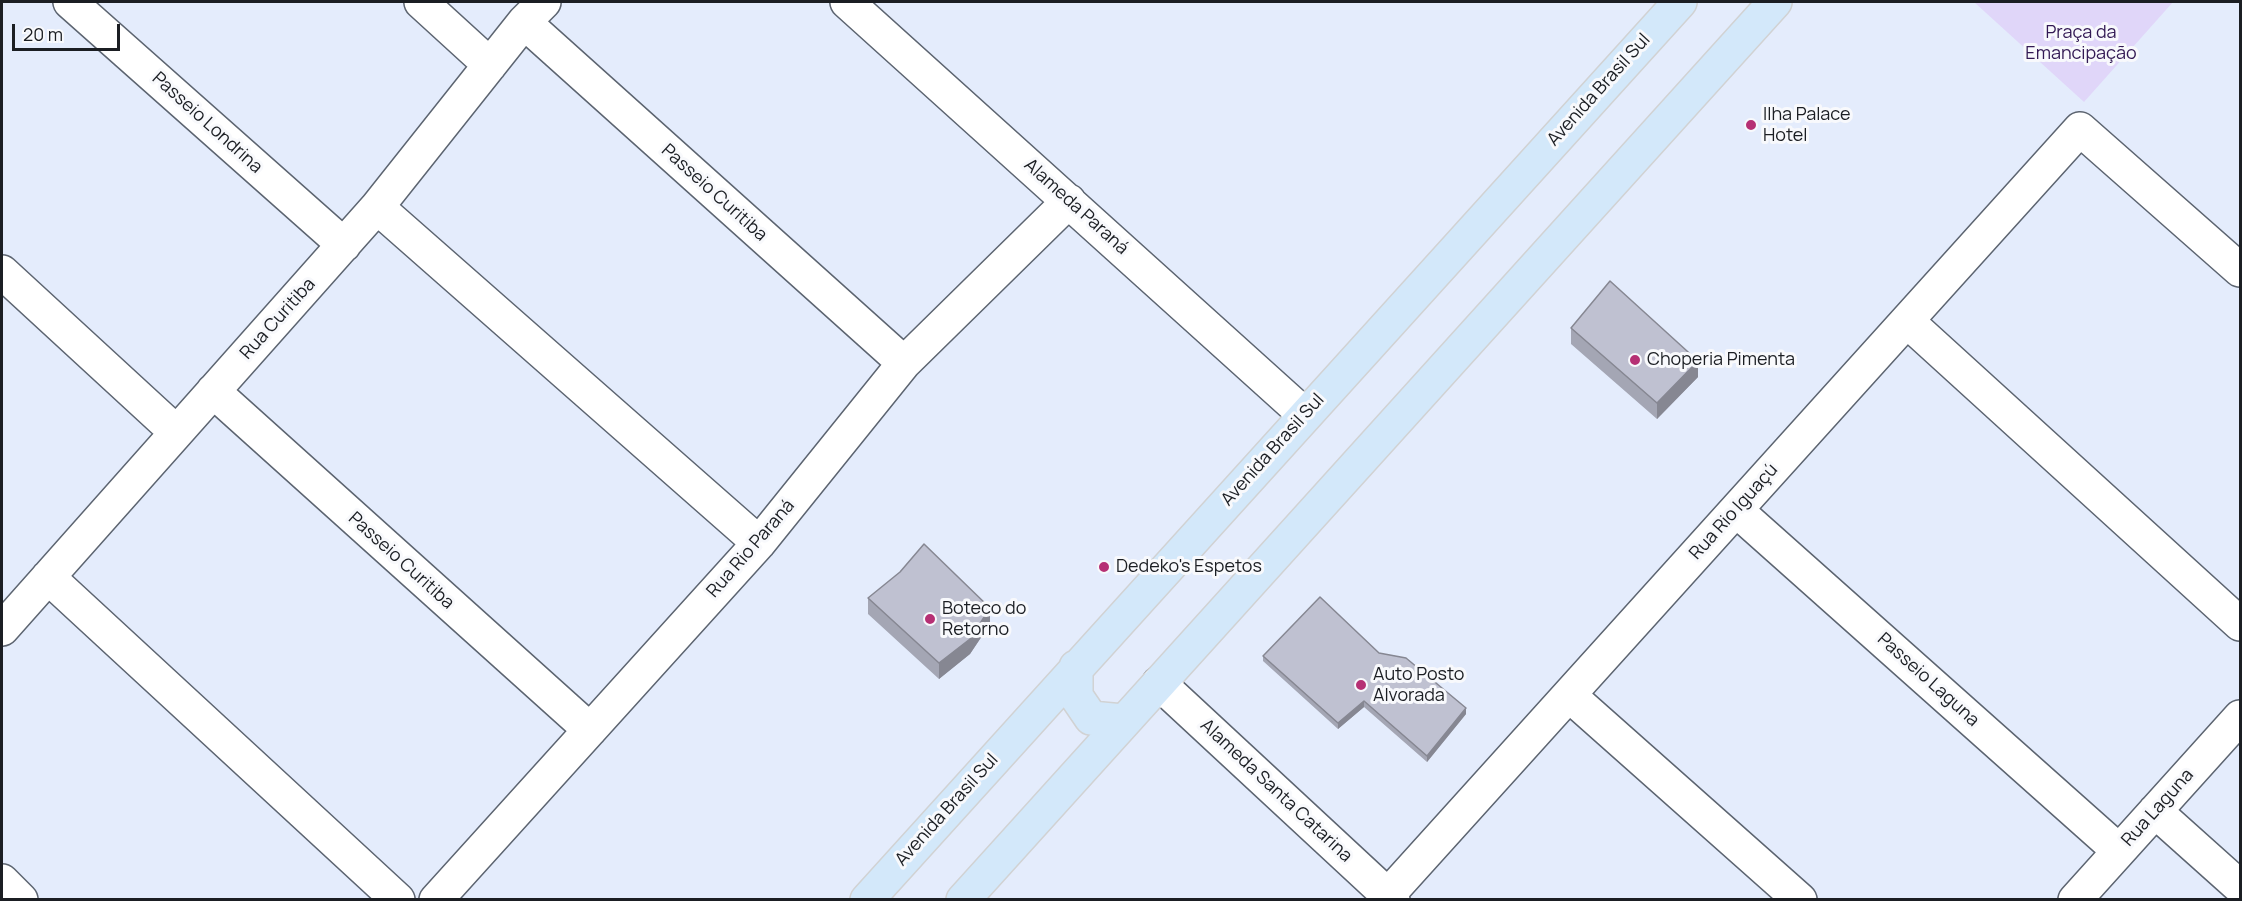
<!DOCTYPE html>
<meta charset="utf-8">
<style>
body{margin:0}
#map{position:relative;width:2242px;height:901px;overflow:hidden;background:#e4ecfc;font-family:Manrope,sans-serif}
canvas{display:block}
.frame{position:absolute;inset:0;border:3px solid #1b1e23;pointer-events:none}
.scale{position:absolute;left:12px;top:24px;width:108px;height:27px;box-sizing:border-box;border:3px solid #1b1e23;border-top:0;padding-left:8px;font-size:18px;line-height:21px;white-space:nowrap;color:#1b1e23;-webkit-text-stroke:4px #f8f9fc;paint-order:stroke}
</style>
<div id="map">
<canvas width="2242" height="901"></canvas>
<div class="frame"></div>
<div class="scale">20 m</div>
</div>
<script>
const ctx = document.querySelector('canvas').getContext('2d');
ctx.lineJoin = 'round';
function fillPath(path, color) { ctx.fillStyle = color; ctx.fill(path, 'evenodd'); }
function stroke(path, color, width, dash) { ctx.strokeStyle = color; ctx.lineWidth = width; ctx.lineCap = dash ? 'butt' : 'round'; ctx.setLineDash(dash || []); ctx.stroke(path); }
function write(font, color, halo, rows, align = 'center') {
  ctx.font = font + ' Manrope,sans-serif'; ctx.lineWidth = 6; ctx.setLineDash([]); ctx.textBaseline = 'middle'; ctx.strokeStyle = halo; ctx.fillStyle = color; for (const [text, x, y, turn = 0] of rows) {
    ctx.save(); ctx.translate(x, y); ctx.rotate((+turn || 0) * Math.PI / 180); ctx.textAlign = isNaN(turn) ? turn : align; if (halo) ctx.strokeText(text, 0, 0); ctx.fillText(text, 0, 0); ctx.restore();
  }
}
const green = new Path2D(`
 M1974,2H2173L2084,102Z`);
const minor = new Path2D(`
 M70,2L344,245
 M421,2L490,65
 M847,2L1305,415
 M524,22L904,363
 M377,207L759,543
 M2,272L176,432
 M1907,321L2240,624
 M213,391L590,730
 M1736,510L2119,851
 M48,577L398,900
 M2,629L377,207L524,22L544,2
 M1159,683L1393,900
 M1569,695L1800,900
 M2155,811L2240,887
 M2,881L21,900
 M1388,895L2080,129L2240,270
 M436,900L759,543L904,363L1069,201
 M2075,900L2240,717`);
const major = new Path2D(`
 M1076,667V696L1091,718L1123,721
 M867,900L1680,2
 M963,900L1775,2`);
const wall = new Path2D(`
 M1571,328L1698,377L1657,419L1571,344Z
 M868,598L990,624L970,654L939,679L868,614Z
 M1379,653L1466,714L1427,762L1364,707L1338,729L1263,661V656Z`);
const shadedWall = new Path2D(`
 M1698,361V377L1657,419V403Z
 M990,608V624L970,654L939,679V663Z
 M1364,701V707L1338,729V723Z
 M1466,708V714L1427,762V756Z`);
const building = new Path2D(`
 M1610,281L1698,361L1657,403L1571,328Z
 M924,544L990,608L970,639L939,663L868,598L900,572Z
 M1320,597L1379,653L1406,658L1466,708L1427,756L1364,701L1338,723L1263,656Z`);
const markers = [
 [1751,125,6,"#b63074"],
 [1635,360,6,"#b63074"],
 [1104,567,6,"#b63074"],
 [930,619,6,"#b63074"],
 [1361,685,6,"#b63074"]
];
const parkNames = [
 ["Praça da",2081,33],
 ["Emancipação",2081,54]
];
const streetNames = [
 ["Avenida Brasil Sul",1599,90,-48],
 ["Passeio Londrina",207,123,42],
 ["Passeio Curitiba",714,193,42],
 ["Alameda Paraná",1076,207,42],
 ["Rua Curitiba",278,319,-48],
 ["Avenida Brasil Sul",1273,450,-48],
 ["Rua Rio Iguaçú",1734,512,-48],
 ["Rua Rio Paraná",751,549,-49],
 ["Passeio Curitiba",401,561,42],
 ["Passeio Laguna",1928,680,42],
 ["Alameda Santa Catarina",1276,791,43],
 ["Rua Laguna",2158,808,-48],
 ["Avenida Brasil Sul",947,810,-48]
];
const poiNames = [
 ["Ilha Palace",1763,115],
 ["Hotel",1763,136],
 ["Choperia Pimenta",1647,360],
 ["Dedeko's Espetos",1116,567],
 ["Boteco do",942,609],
 ["Retorno",942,630],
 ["Auto Posto",1373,675],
 ["Alvorada",1373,696]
];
fillPath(green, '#e0d6f9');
stroke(minor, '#5c6470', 36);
stroke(major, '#d1d2d3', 36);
stroke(minor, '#fff', 33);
stroke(major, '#d3e8fa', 33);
fillPath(wall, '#a4a6b4');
fillPath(shadedWall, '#868792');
fillPath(building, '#bfc1d1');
stroke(building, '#868792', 1.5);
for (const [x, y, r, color] of markers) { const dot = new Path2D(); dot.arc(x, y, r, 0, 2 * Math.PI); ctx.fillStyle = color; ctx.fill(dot); stroke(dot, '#f8f9fc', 2); }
write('18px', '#321954', '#f8f9fc', parkNames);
write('18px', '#1b1e23', '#f8f9fc', streetNames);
write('18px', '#1b1e23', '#f8f9fc', poiNames, 'left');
</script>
